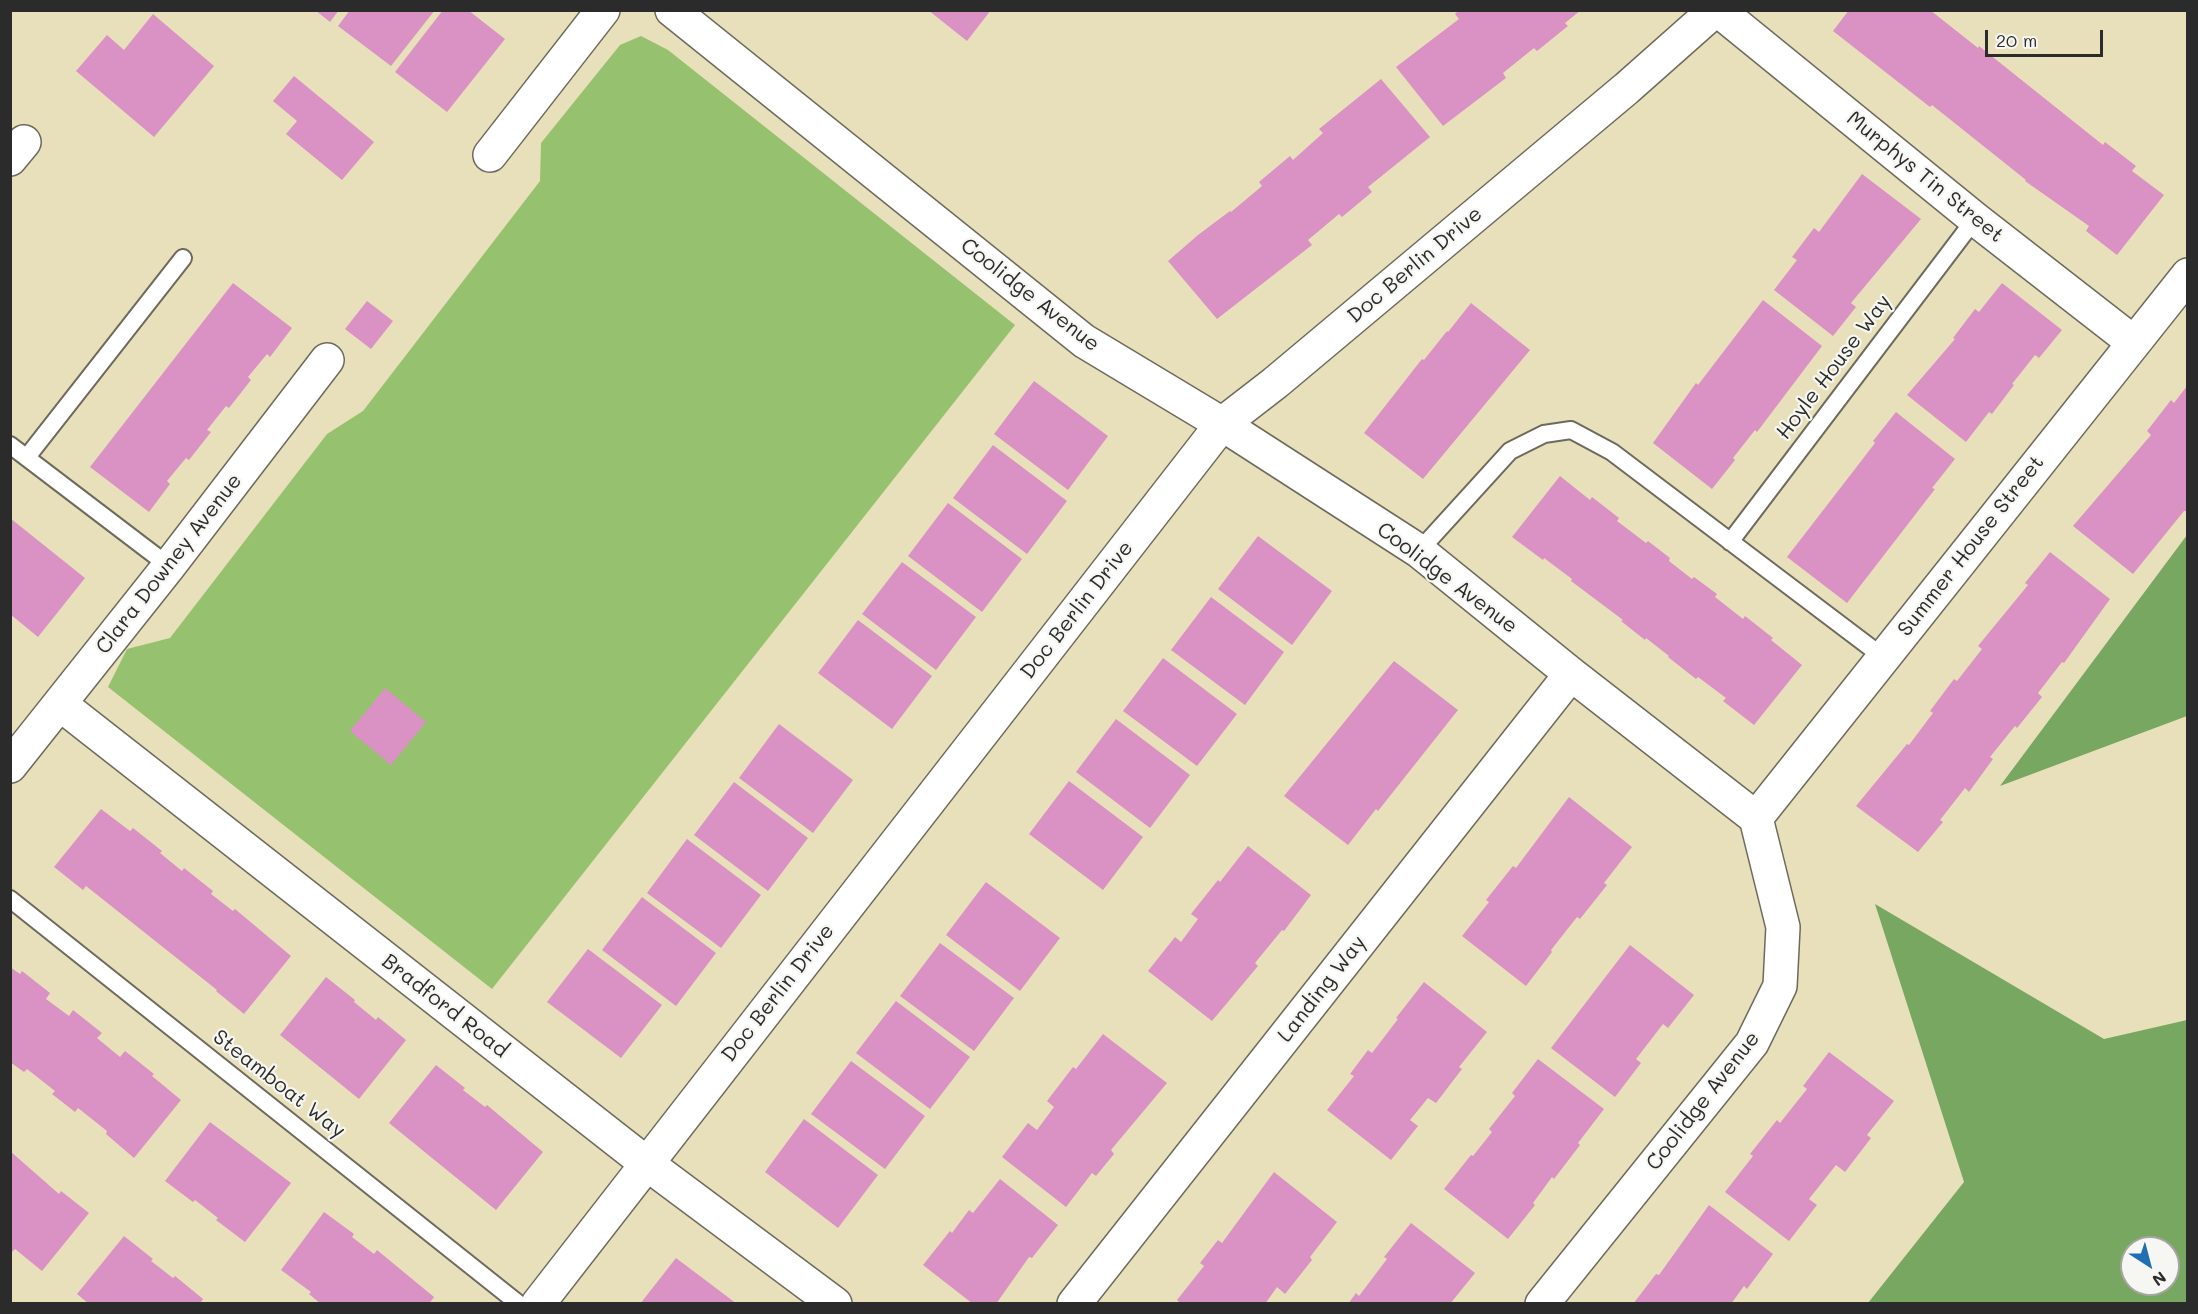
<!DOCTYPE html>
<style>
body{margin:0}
#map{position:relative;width:2198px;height:1314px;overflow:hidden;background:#e8e0ba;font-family:Mali,sans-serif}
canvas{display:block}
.frame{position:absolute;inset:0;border:12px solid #2b2b2b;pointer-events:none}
.north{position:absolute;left:2120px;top:1236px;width:60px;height:60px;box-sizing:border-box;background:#f6f6f2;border:2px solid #a5a5a2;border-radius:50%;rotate:144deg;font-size:16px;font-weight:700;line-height:24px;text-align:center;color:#2b2b2b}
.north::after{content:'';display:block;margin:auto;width:21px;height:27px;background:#1f6fb2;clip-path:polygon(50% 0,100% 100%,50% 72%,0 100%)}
.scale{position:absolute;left:1985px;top:30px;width:118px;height:27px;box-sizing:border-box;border:3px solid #2b2b2b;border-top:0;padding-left:8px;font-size:18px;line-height:21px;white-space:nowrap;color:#2b2b2b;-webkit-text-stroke:4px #f6f6f2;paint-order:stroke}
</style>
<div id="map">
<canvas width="2198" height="1314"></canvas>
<div class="frame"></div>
<div class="north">N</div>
<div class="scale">20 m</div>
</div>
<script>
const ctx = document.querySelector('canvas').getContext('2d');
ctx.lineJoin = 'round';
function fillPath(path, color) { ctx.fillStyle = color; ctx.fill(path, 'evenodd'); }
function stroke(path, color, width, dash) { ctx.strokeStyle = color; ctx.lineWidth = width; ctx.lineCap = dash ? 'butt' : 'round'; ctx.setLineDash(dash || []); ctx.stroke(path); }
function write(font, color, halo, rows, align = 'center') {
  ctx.font = font + ' Mali,sans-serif'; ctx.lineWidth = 4.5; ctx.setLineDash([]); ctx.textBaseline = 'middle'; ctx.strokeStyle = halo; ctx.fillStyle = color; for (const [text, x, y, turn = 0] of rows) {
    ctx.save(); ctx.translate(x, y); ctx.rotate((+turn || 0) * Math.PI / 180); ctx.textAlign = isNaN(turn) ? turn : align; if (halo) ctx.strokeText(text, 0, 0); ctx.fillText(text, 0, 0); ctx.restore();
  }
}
const green = new Path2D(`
 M641,36L668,50L1015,325L492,989L108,687L127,649L170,638L327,434L363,411L540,181L541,143L620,45Z`);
const forest = new Path2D(`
 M2187,535V716L2000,786Z
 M1875,904L2104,1039L2187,1020V1303H1868L1964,1182ZM2132,1248H2168V1284H2132Z`);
const building = new Path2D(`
 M315,10H339L330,22Z
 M350,10H435L391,66L338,26Z
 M443,10H468L505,39L447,112L395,72Z
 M928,10H991L967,41Z
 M1459,10H1581L1565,23L1568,26L1537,51L1534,48L1503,73L1506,78L1443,126L1396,67L1459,19L1455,14Z
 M1849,10H1930L1978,48L1979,46L2103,145L2105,142L2136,166L2132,171L2164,195L2117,255L2086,231L2089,226L2025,181L2026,180L1932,105L1930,107L1833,31Z
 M153,14L214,66L154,137L76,71L107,35L124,50Z
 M294,76L374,142L342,180L286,134L297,121L273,101Z
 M1381,79L1430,137L1368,187L1372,192L1342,217L1339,214L1308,240L1312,245L1217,319L1168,261L1198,235L1230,211L1231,212L1262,186L1259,182L1290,156L1293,160L1323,133L1319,129Z
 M1862,174L1921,219L1851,303L1856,307L1833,336L1774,290L1797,260L1792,257L1814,228L1819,232Z
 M233,283L292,328L270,357L267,354L248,377L251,380L229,408L226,406L207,430L211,432L189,460L186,458L167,481L170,484L149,512L90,467Z
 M2002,283L2062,330L2039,358L2035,355L2012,384L2014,385L1992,414L1989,412L1966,442L1907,395L1955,339L1953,338L1975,309L1979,312Z
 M1763,300L1822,346L1757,432L1755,430L1733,458L1735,460L1712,489L1653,443L1696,383L1698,385Z
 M367,301L393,321L371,349L345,329Z
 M1471,303L1530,350L1423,479L1364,433L1422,359L1424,360L1447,331L1448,332Z
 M1034,381L1108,436L1068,490L994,434Z
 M2187,386V511H2184L2133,574L2073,526L2151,435L2147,431L2171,400L2174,403Z
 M1896,412L1955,459L1932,488L1935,489L1847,603L1787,557L1855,469L1875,443L1873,441Z
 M993,445L1067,501L1027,554L953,498Z
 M1560,476L1590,500L1592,497L1619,518L1617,521L1646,543L1648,541L1670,558L1669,561L1692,579L1694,577L1717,594L1715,597L1743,619L1745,616L1773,638L1771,640L1802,665L1754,725L1723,701L1726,698L1698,677L1696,679L1668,657L1669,656L1646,638L1645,640L1621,621L1623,620L1571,581L1572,579L1544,558L1543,560L1512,537Z
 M948,503L1022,559L982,612L908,556Z
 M10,518L85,578L38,637L10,614Z
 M1258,536L1332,591L1292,645L1218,589Z
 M2050,552L2110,599L2064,663L2062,662L2038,693L2042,697L2017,728L2015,726L1990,757L1993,759L1969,792L1965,788L1940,820L1943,822L1918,852L1856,806L1907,744L1909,745L1933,713L1930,711L1954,679L1957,681L1982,649L1978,646L2028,585L2025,583Z
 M902,562L976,617L936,670L862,614Z
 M1211,597L1284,652L1245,705L1171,650Z
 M858,620L932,676L892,729L818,673Z
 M1163,658L1237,714L1197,766L1123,711Z
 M1394,661L1458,710L1378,811L1376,809L1348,845L1284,796Z
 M385,688L426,722L391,765L350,731Z
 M1116,719L1190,775L1150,828L1076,772Z
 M779,724L853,780L813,833L739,778Z
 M1069,781L1143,837L1103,890L1029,834Z
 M734,782L808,838L768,891L694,835Z
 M1569,797L1632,847L1604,883L1607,885L1580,919L1577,917L1551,950L1552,952L1526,986L1462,936L1489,902L1486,900L1513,866L1516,868Z
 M101,809L130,831L133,828L162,851L160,853L182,871L184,868L213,891L211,894L233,911L235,909L291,956L244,1014L216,991L217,990L86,886L83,890L54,867Z
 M687,839L761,895L721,948L647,893Z
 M1248,846L1311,895L1284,931L1282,930L1255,963L1258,966L1212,1021L1148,971L1175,937L1181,942L1198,919L1191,914L1218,880L1220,882Z
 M986,882L1060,938L1020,991L946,935Z
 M642,897L716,953L676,1006L602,950Z
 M940,943L1014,998L974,1051L900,996Z
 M1630,945L1694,995L1668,1028L1663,1024L1636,1059L1641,1063L1615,1097L1551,1048Z
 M588,949L662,1005L621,1058L547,1002Z
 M10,967L20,974L22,971L50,993L46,999L69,1016L73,1010L102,1033L97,1038L120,1057L125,1051L154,1074L152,1076L181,1100L134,1158L106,1134L107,1131L78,1108L75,1112L52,1094L55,1091L27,1069L24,1072L10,1062Z
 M326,977L355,1000L354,1002L376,1020L378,1017L406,1040L359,1099L280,1035Z
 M1424,982L1487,1032L1459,1067L1462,1069L1436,1103L1428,1098L1410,1120L1418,1126L1391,1160L1327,1110L1354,1076L1350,1074L1368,1050L1372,1053L1398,1019L1396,1018Z
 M896,1001L970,1057L930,1109L856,1053Z
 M1103,1034L1167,1083L1111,1150L1114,1154L1096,1176L1092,1173L1066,1207L1002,1157L1028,1123L1037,1130L1054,1107L1047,1101L1073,1067L1076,1069Z
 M1829,1052L1894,1101L1867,1135L1871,1138L1845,1172L1836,1165L1809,1199L1817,1205L1789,1241L1725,1192L1753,1156L1750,1154L1777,1120L1780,1123L1807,1089L1803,1086Z
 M1538,1059L1604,1109L1578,1143L1580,1145L1554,1179L1552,1177L1533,1203L1535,1205L1508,1239L1444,1189L1471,1155L1473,1156L1492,1132L1489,1129L1515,1096L1512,1093Z
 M851,1061L925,1116L885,1169L811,1114Z
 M436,1065L465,1088L463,1090L485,1107L487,1105L543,1152L496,1210L389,1123Z
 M804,1119L878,1175L838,1228L765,1172Z
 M210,1122L291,1183L245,1242L216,1220L218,1218L195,1200L193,1202L165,1181Z
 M10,1151L59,1194L61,1191L89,1213L42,1271L15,1249L12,1252L10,1251Z
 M1274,1172L1337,1222L1310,1257L1312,1260L1285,1294L1277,1287L1265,1304H1181L1177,1300L1204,1266L1200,1263L1218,1240L1222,1243Z
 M1000,1179L1058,1225L1032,1258L1029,1257L996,1304H973L923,1265L950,1231L952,1233L969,1210L973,1213Z
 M1709,1205L1773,1254L1747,1289L1744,1286L1731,1304H1633L1656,1274L1659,1275Z
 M324,1212L354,1234L352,1237L374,1254L377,1250L434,1297L429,1304H321L309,1294L311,1292L281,1270Z
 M1411,1223L1475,1273L1450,1304H1348L1356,1293L1359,1296L1387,1259L1384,1257Z
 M124,1236L153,1259L151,1261L173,1278L175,1276L203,1299L200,1304H89L77,1294Z
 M676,1258L737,1304H640Z`);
const lane = new Path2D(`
 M10,445L169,566
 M27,457L183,258
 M1730,542L1975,219
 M1419,551L1510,451L1544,434L1571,430L1612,452L1883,657
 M10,899L519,1304`);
const street = new Path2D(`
 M672,10L1084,341L1222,424L1419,551L1571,674L1756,818L1783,927L1780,986L1752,1043L1542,1304
 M1718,10L1975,219L2133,342
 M490,155L603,10
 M10,159L24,142
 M60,704L646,1163L835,1304
 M10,766L169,566L327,360
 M1756,818L2188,275
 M538,1304L1222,424L1275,383L1627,88L1715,10
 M1074,1304L1571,674`);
const streetNames = [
 ["Murphys Tin Street",1925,177,39],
 ["Doc Berlin Drive",1415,265,-40],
 ["Coolidge Avenue",1030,295,38],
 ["Hoyle House Way",1834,367,-53],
 ["Summer House Street",1971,546,-52],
 ["Clara Downey Avenue",169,564,-52],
 ["Coolidge Avenue",1447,578,37],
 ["Doc Berlin Drive",1077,610,-52],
 ["Landing Way",1322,989,-52],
 ["Doc Berlin Drive",778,993,-52],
 ["Bradford Road",445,1006,38],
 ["Steamboat Way",279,1084,38],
 ["Coolidge Avenue",1703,1101,-52]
];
fillPath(green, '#96c16e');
fillPath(forest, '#78a761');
fillPath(building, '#d992c3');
stroke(lane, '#6d6a5d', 20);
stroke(street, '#6d6a5d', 36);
stroke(lane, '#fff', 16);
stroke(street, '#fff', 33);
write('21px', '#2b2b2b', '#f6f6f2', streetNames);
</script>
